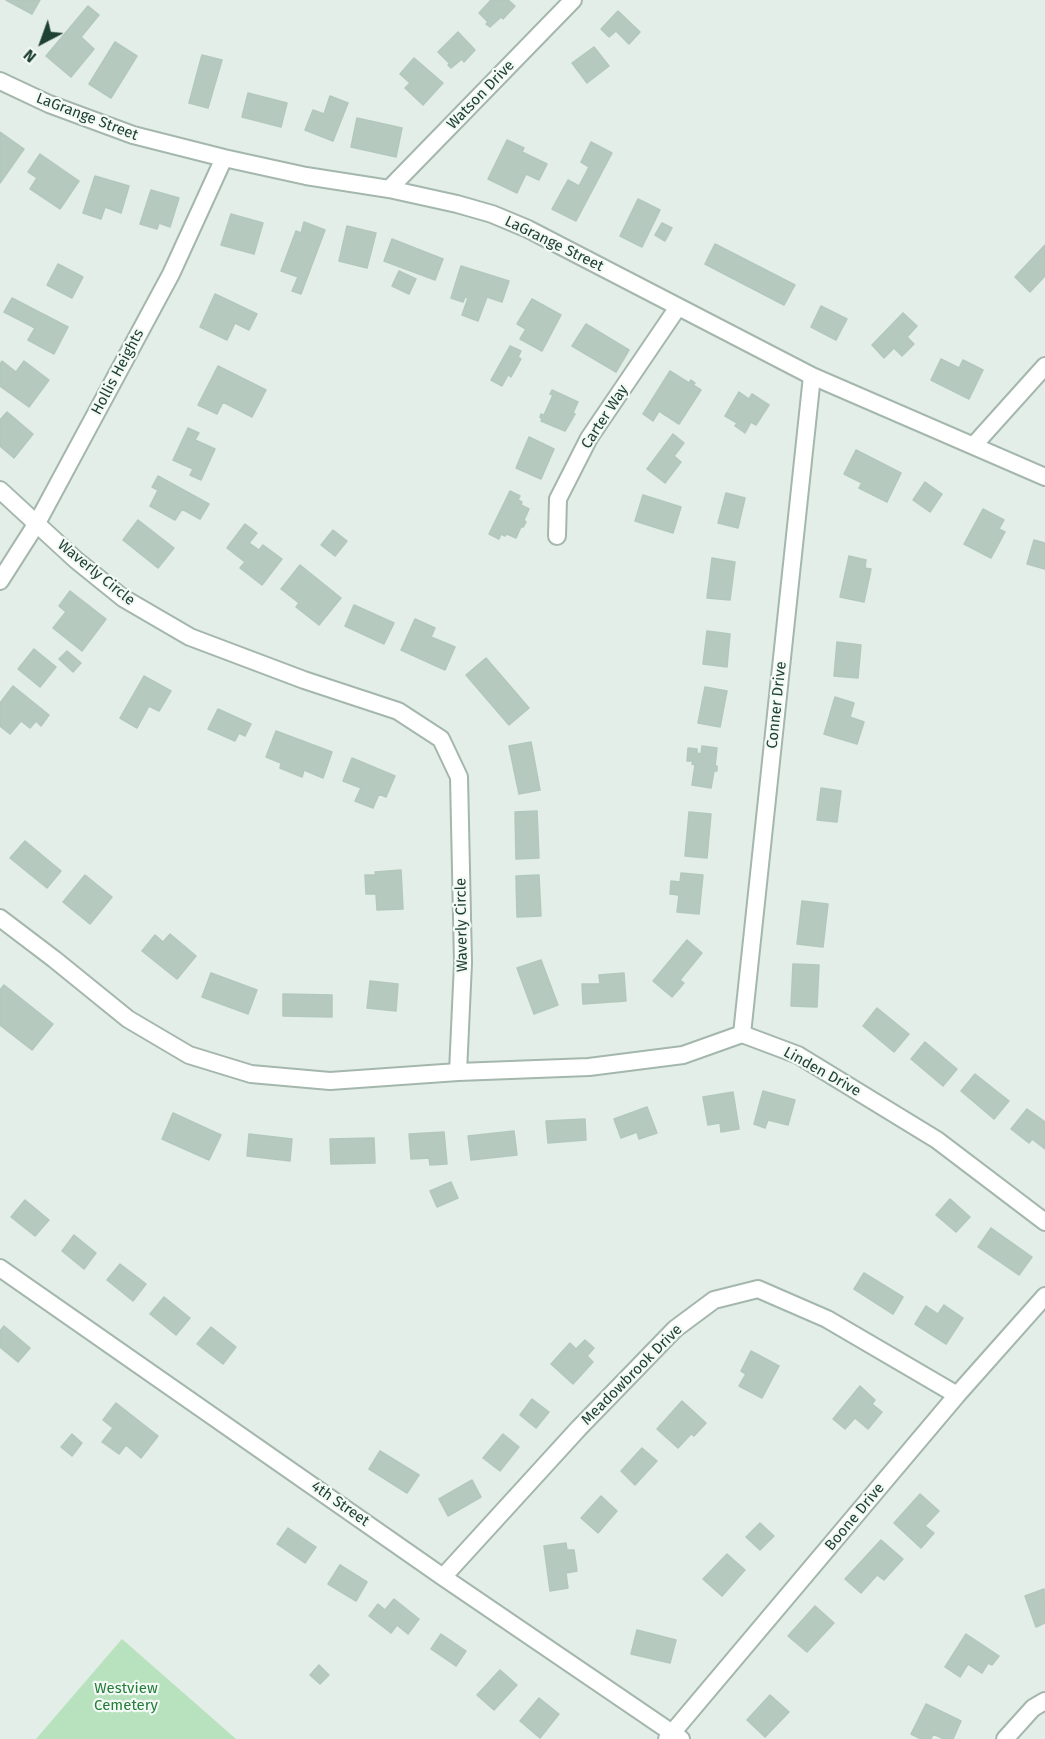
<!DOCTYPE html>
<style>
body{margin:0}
#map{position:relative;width:1045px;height:1739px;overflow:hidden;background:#e2eee7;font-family:"Fira Sans",sans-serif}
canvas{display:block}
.north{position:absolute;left:12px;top:12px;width:60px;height:60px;-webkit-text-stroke:4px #f3faf5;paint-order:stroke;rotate:221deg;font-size:16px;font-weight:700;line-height:24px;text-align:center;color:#1f4133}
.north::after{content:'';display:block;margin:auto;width:21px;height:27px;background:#1f4133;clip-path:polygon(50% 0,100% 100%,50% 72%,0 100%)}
</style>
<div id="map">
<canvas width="1045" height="1739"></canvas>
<div class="north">N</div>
</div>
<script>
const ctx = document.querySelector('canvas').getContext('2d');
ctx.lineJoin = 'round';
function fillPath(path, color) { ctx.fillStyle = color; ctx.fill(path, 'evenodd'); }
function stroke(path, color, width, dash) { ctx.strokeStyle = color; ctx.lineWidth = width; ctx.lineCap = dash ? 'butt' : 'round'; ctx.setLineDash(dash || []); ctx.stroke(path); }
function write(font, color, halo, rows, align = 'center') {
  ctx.font = font + ' "Fira Sans",sans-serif'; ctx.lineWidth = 4.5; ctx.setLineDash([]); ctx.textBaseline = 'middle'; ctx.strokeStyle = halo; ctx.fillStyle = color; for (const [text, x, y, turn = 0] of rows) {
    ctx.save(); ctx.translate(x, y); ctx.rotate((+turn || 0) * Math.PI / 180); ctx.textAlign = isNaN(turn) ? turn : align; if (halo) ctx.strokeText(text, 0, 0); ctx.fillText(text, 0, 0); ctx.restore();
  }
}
const green = new Path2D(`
 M122,1639L236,1739H36Z`);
const building = new Path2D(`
 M6,0H40L32,14Z
 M491,0H508L515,6L503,19L501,17L490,27L486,24L488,22L479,13Z
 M88,6L99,15L81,37L94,49L71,77L46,56Z
 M618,11L640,32L629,44L616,31L609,37L601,29Z
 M458,32L475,50L464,62L462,59L451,68L448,65L450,64L438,52Z
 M115,42L137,56L111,98L89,84Z
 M594,47L609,66L587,83L572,63Z
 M202,55L222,60L208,108L189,103Z
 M414,58L443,83L423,105L405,88L410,83L400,74Z
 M248,93L287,103L281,127L242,117Z
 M330,96L348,103L333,141L305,130L313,110L324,114Z
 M357,118L402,128L396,157L351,147Z
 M0,132L24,149L0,183Z
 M507,140L524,148L522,152L547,164L539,180L526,174L517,193L488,179Z
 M591,142L612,153L576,221L552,209L568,180L579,186L589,167L581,162Z
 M40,154L79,181L60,209L30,189L37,178L28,172Z
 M95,176L129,186L121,213L105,207L101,219L83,213Z
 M151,190L179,198L170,227L159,223L157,229L140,224Z
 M638,199L660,210L642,247L620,236Z
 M231,214L263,223L254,254L221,245Z
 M304,222L325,230L301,294L292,291L298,277L281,271L296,231L301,233Z
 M662,223L672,228L665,241L655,235Z
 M347,226L376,233L367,268L339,261Z
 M392,239L443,259L435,280L384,261Z
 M715,244L795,285L784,305L705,264Z
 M1045,245V276L1030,292L1015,277Z
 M58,264L83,277L72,298L47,285Z
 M461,266L509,281L502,302L487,297L478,321L462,315L468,298L465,297L463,302L451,298Z
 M399,271L416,279L409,294L392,286Z
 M215,294L257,314L249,330L235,323L227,340L200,327Z
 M12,298L68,327L54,354L28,340L35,328L4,312Z
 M532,299L561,315L542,351L520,339L526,329L517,324Z
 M821,306L847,319L836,340L811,327Z
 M903,313L917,326L907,337L914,344L902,356L894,348L884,358L872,345Z
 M586,324L629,350L616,372L572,346Z
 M510,346L521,351L518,357L521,359L511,377L508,375L502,386L491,380Z
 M941,359L959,368L963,360L983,370L969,399L931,380Z
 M2,361L16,372L24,361L49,380L29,407L0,386V364Z
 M218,366L266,390L252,417L223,402L217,414L198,405Z
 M670,371L689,383L691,380L695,383L693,385L701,390L679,424L659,411L653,421L643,414Z
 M552,390L578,402L573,413L575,414L565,431L541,421L542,419L540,417L541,414L544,415L553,395L550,394Z
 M739,392L749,399L752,394L769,405L756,425L751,422L745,433L735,426L737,423L725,416Z
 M7,412L33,434L14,458L0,446V420Z
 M188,428L199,433L195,440L215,449L201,480L190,475L193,469L173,460Z
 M673,434L684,443L674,456L681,462L665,483L647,469Z
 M529,437L554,449L541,479L516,468Z
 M856,450L901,473L887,502L859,488L862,483L844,474Z
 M158,476L209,504L200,519L182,509L175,520L150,506L158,490L152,487Z
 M925,482L942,494L930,512L913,500Z
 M510,491L520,496L518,500L522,502L521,505L529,509L524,520L526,522L523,527H521L516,538L507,534L505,536L501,534L499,539L489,534Z
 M726,493L745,498L738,528L718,523Z
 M643,495L681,507L673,533L635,521Z
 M983,509L1004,520L999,529L1005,532L991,558L964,544Z
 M138,520L174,548L158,568L123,540Z
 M245,524L257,533L249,543L259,550L263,545L282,559L262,585L240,568L245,562L227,548Z
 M333,530L347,541L335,556L321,545Z
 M1034,540L1045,543V569L1027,564Z
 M849,556L866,560L865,568L871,569L864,602L840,597Z
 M712,558L735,562L730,600L707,598Z
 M300,565L341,598L319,625L296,607L299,603L281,589Z
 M70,591L106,619L82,651L53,628L66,612L59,606Z
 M354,605L394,623L384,644L345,626Z
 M415,619L435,628L431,637L455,647L445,670L401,650Z
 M707,631L730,634L727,667L703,664Z
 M837,642L861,645L858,678L834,676Z
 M34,649L56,667L40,687L18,669Z
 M67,651L81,663L73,672L59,659Z
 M486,658L529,708L509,725L466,675Z
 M144,676L171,691L159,711L149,706L137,728L120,718Z
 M13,686L49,715L41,726L36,721L30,728L21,721L10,734L0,726V703Z
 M705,687L727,691L720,727L698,723Z
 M835,697L854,703L850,717L864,722L857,744L824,734Z
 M218,709L251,724L245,736L239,733L235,741L208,729Z
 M276,731L332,752L323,778L304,770L302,777L280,768L281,763L266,757Z
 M531,742L540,790L519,794L509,746Z
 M702,746L717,748L715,766H717V771H714L711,788L692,785L695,765L692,764L693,761H687L688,748L697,749V753L701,754Z
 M352,758L395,776L386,797L379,794L373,808L355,801L361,788L343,781Z
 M821,788L841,791L837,822L817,820Z
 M537,811L539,858L516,859L515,812Z
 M689,812L711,814L707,858L685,856Z
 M25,841L61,871L47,888L10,858Z
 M401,870L403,909L377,910L376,894H366L365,875H376L375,872Z
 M681,873L703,875L699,914L677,912L679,895L670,894L671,881L680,882Z
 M85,875L112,897L90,924L63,902Z
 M539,875L541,916L517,917L516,876Z
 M802,901L828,904L823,947L797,944Z
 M170,934L196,956L177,979L142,951L155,935L163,942Z
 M687,940L702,953L680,980L684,983L672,997L653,981Z
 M541,960L558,1005L534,1014L517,968Z
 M793,964L819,965L817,1007L791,1006Z
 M211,973L257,990L248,1014L202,997Z
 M624,973L626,1001L583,1004L582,984H600L599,975Z
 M370,981L398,984L396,1011L367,1008Z
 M4,985L53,1024L32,1050L0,1025V990Z
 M283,994L332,995V1017L283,1016Z
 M877,1008L909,1034L894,1052L863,1026Z
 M925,1042L957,1069L943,1086L911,1059Z
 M975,1074L1009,1101L994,1119L961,1091Z
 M763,1091L795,1100L788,1125L768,1120L765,1128L754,1124Z
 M733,1092L739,1129L721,1132L720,1123L708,1125L703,1097Z
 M647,1107L657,1133L639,1139L637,1132L621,1138L614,1119Z
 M1027,1109L1045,1122V1149L1032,1139L1029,1143L1011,1129Z
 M173,1113L221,1135L209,1160L162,1139Z
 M585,1119L586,1140L548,1143L546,1121Z
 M514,1131L517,1155L471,1160L468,1136Z
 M444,1132L447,1164L430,1165L429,1158L411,1159L409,1134Z
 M249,1134L292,1139L290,1161L247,1156Z
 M374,1138L375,1163L331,1164L330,1139Z
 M451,1182L458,1198L437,1207L430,1191Z
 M950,1199L970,1217L956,1232L936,1215Z
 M25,1200L49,1220L35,1236L11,1217Z
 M991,1228L1032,1257L1019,1275L978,1247Z
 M74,1235L96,1253L84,1269L62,1251Z
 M120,1264L146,1284L133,1301L107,1280Z
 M864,1273L903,1297L893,1314L854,1289Z
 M164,1297L190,1318L176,1335L150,1314Z
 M944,1305L963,1318L946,1344L915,1324L926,1306L938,1314Z
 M4,1326L30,1348L18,1362L0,1347V1331Z
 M211,1327L236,1347L223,1364L197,1344Z
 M585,1340L594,1348L587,1356L593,1362L573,1384L551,1364L570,1343L576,1349Z
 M751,1351L779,1366L762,1398L739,1386L746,1374L741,1371Z
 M860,1386L875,1400L872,1404L882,1412L868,1429L855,1418L845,1429L833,1419Z
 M532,1399L549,1412L536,1428L520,1415Z
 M682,1401L706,1423L694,1436L691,1434L678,1448L657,1429Z
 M116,1403L158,1436L141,1458L126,1445L119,1454L102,1442L113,1428L103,1420Z
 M72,1434L82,1443L72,1456L61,1447Z
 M503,1434L519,1447L500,1471L483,1458Z
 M642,1448L657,1461L635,1485L621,1471Z
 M380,1451L419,1475L407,1493L369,1469Z
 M472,1480L481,1497L448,1516L439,1499Z
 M920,1494L939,1511L925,1526L934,1533L921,1548L894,1523Z
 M601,1496L617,1511L598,1533L581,1518Z
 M760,1523L774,1536L760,1550L746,1537Z
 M288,1528L316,1547L305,1563L277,1544Z
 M881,1540L903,1559L884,1580L877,1575L861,1593L845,1579Z
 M566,1543L567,1550H574L577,1571L566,1573L568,1588L550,1591L544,1546Z
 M727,1554L745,1570L722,1596L703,1579Z
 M340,1565L367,1582L356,1601L328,1584Z
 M1044,1589L1045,1623L1036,1627L1025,1596Z
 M394,1599L419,1619L408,1634L397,1625L391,1633L369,1616L378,1604L385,1610Z
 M815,1606L834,1623L807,1652L788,1636Z
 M637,1630L676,1640L670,1663L631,1654Z
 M441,1634L466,1651L456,1666L431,1649Z
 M966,1634L999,1656L992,1665L988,1663L982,1673L968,1664L960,1677L945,1667Z
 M319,1665L329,1675L320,1684L310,1675Z
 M500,1670L517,1685L494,1710L477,1695Z
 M770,1695L789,1712L765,1737L747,1720Z
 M539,1698L559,1714L540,1738L520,1721Z
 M926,1704L961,1721L953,1739H944L933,1734L931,1739H921L911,1734Z`);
const minor = new Path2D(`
 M0,81L49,104L133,135L224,158L306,176L389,189L457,204L492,214L528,229L812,376L1045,477
 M389,189L573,0
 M974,445L1045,366
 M0,490L76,560L123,598L190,637L304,680L398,711L441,739L459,777L463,963L458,1072
 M557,536L558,499L589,438L678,307
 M0,581L37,523L171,274L224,158
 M0,918L54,959L128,1019L189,1055L251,1074L330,1081L458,1072L589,1067L683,1055L742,1034L798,1055L937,1140L1045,1222
 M742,1034L812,376
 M0,1268L443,1577L681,1739
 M443,1577L579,1428L675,1329L714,1300L758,1289L827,1319L957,1395
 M667,1739L957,1395L1045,1296
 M1005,1739L1033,1708L1045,1701`);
const streetNames = [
 ["Watson Drive",481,95,-46],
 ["LaGrange Street",87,117,21],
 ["LaGrange Street",554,244,26],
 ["Hollis Heights",118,372,-62],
 ["Carter Way",605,417,-57],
 ["Waverly Circle",96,573,39],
 ["Conner Drive",777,705,-84],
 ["Waverly Circle",462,925,-91],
 ["Linden Drive",822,1072,29],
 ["Meadowbrook Drive",632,1375,-45],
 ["4th Street",340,1504,35],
 ["Boone Drive",855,1517,-50]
];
const parkNames = [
 ["Westview",126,1689],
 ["Cemetery",126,1706]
];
fillPath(green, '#b8e1bd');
fillPath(building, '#b6c9bf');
stroke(building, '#b3c8bc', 1.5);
stroke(minor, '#a4b7ad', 20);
stroke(minor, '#fff', 16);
write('15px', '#1f4133', '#f3faf5', streetNames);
write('15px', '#257d3a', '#f3faf5', parkNames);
</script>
